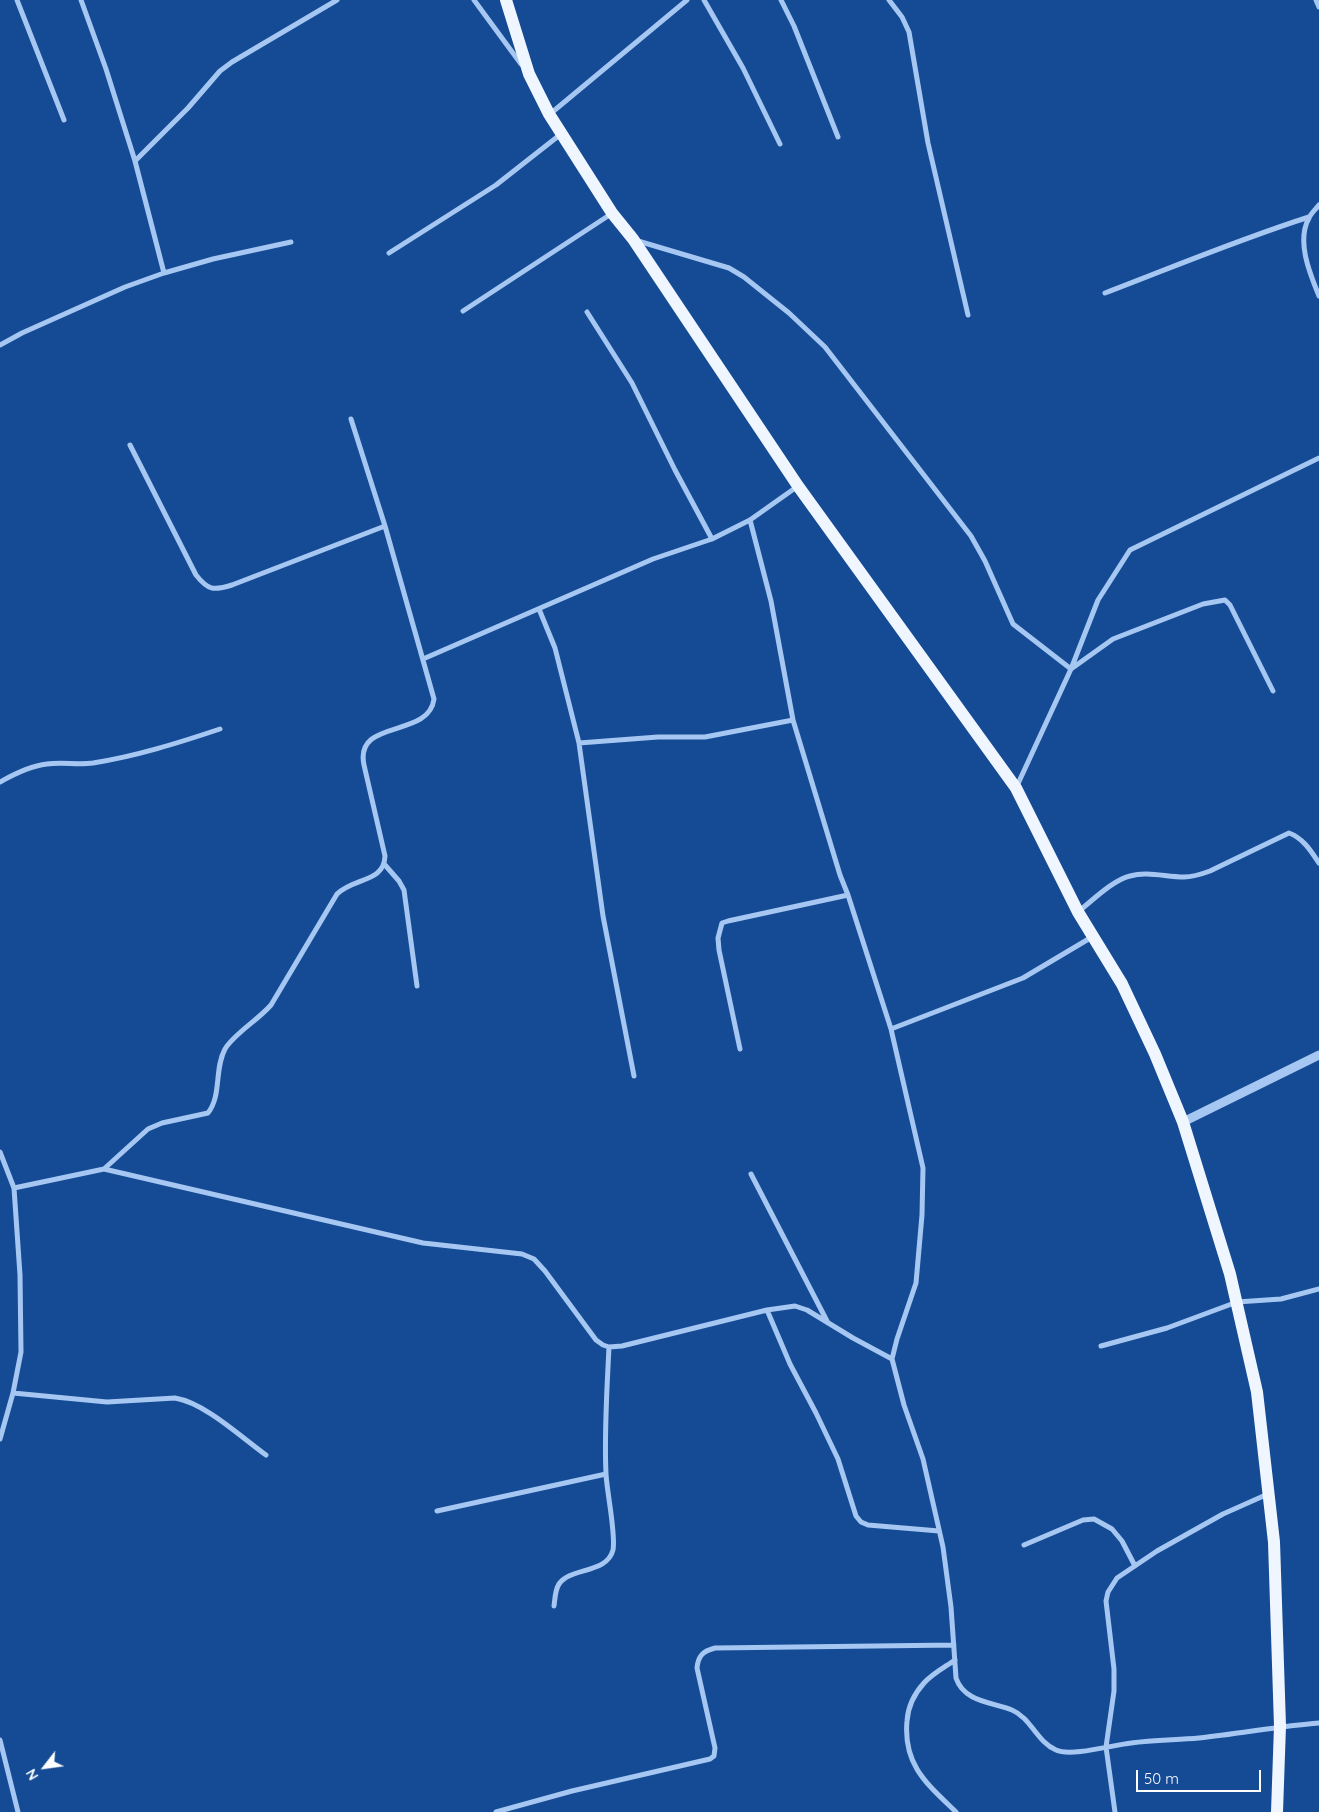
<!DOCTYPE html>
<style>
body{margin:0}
#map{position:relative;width:1319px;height:1812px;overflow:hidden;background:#154b95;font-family:Quicksand,sans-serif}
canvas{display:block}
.north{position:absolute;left:20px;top:1742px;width:50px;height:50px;-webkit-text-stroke:4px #154b95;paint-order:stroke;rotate:240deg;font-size:14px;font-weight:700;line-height:20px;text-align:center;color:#fff}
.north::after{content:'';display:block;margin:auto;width:18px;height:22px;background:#fff;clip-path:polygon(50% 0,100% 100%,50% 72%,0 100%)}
.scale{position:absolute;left:1136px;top:1770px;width:125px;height:22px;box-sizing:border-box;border:2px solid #fff;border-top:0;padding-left:6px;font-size:15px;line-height:18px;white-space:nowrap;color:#fff;-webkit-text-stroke:4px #154b95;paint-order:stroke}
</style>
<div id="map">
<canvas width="1319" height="1812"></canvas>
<div class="north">N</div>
<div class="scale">50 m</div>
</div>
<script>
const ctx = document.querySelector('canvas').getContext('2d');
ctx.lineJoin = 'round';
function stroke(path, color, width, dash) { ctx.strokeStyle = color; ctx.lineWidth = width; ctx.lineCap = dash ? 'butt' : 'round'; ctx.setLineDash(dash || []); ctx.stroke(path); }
const minor = new Path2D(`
 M17,0L64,120
 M81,0L106,69L135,161L164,273
 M474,0L521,64
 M704,0L743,68L780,144
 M781,0L794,26L838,137
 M889,0L902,17L909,32L928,143L968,315
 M1316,0L1319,7
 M550,114L687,0
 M135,161L188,108L220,71L232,62L337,0
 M1319,205C1316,209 1311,213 1309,218C1296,241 1310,274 1319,296
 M638,241L729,268L744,277L789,313L825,347L971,536L985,561L1013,624L1071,669L1113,639L1203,604L1225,600L1230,605L1273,691
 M389,253L496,185L561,134
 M1105,293C1173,267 1240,239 1309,217
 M463,311L611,214
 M587,312L632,383L675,470L712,539
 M0,345L22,333L125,287L164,273L213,259L291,242
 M130,445L196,575C208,590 213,591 232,585L385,526
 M750,520L771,601L793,720L840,875L848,895L891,1029L923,1168L922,1215L916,1283L897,1339L892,1359L904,1405L923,1459L943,1547L951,1607L956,1678C964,1702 992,1702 1012,1710C1031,1718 1037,1742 1056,1750C1071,1757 1113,1745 1131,1743C1153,1740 1176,1740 1199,1738C1239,1734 1279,1726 1319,1723
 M539,609L555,648L579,743L658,737H705L793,720
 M423,659L653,559L712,539L750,520L798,486
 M579,743L603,916L634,1076
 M0,782C14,774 30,766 47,764C62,762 78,765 93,763C137,756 178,743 220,729
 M1016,788L1071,669L1098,600L1130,550L1319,458
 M385,865L399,881L404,890L417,986
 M1079,911C1093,900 1113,880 1130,876C1147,871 1166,877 1184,877C1193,877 1202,874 1210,871L1289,833C1303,838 1311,851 1319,863
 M891,1029L1023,978L1092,937
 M740,1049L719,950L718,938L722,923L728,921L848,895
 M0,1152L14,1188L20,1275L21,1352L13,1393L0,1439
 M104,1169L148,1129L162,1123L208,1113C222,1095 214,1069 225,1049C234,1034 258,1020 271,1005L337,894C354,877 384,883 385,856L364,765C354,718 429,739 434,699L385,526L351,419
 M751,1174L828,1323
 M14,1188L104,1169L423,1243L522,1254L534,1259L545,1271L596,1340L603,1345L609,1347L622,1346L767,1310L795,1306L807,1310L853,1338L892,1359
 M767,1310L790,1364L816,1413L838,1459L856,1516L861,1522L868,1525L939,1531
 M1101,1346L1167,1328L1237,1302L1281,1299L1319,1289
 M13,1393L107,1402L175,1398C205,1403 241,1437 266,1455
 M437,1511L606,1474
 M1024,1545L1083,1520L1094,1519L1112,1529L1122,1541L1135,1566
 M554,1606C555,1599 555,1590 559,1584C570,1567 607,1574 613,1550C616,1534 607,1493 606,1474C604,1432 607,1389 609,1347
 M955,1660C945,1667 932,1674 924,1683C914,1694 908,1706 907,1721C903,1765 927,1784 956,1812
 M0,1740L18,1812
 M496,1812L572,1791L710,1759L714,1756L715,1748L697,1668C698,1656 703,1651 715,1648L954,1645
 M1115,1812L1106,1747L1114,1691V1669L1106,1601L1108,1592L1117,1578L1157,1551L1223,1514L1268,1494`);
const tertiary = new Path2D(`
 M1183,1122L1319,1055`);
const primary = new Path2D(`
 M506,0L529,74L549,114L612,213L633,239L798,486L1016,788L1078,912L1122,984L1155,1054L1183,1122L1230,1274L1257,1392L1274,1542L1280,1726L1277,1812`);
stroke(minor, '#a5c7f2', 5);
stroke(tertiary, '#a5c7f2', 9);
stroke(primary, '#f0f6ff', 12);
</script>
